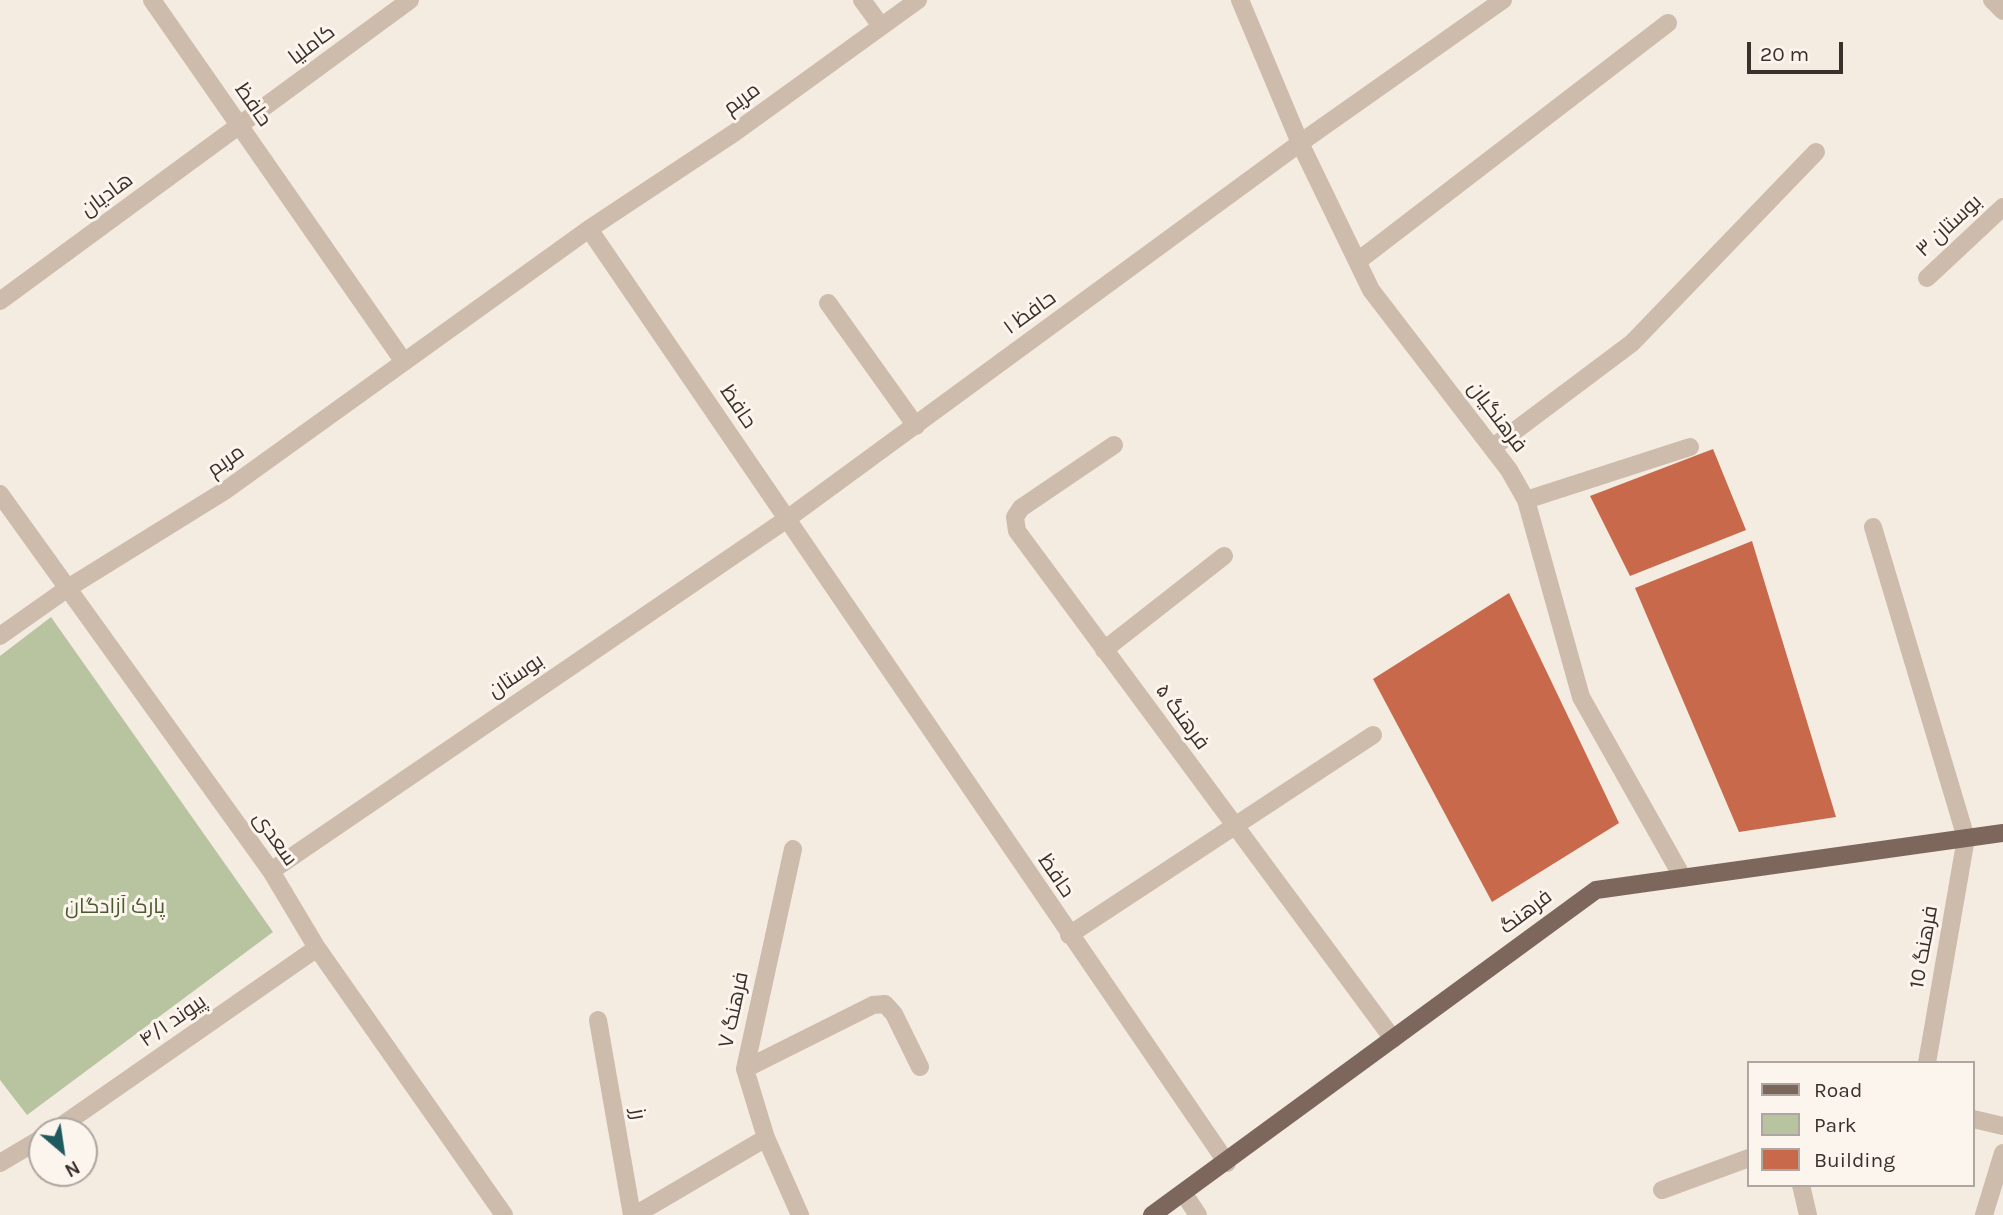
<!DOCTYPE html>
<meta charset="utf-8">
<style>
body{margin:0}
#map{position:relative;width:2003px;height:1215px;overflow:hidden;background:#f4ebe1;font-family:Karla,sans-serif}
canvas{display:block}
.legend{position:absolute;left:1747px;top:1061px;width:228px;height:126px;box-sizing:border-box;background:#fbf5ee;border:2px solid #aea6a0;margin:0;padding:9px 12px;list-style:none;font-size:21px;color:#3b302b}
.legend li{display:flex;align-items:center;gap:14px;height:35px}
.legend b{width:35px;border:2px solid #aea6a0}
.north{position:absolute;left:28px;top:1117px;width:70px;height:70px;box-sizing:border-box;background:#fbf5ee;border:2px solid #aea6a0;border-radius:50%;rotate:151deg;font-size:19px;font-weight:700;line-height:28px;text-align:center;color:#3b302b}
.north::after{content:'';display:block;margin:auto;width:24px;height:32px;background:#1f5a5e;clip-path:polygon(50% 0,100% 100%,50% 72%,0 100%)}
.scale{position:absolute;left:1747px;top:42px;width:96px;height:32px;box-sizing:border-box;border:4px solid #3b302b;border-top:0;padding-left:9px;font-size:21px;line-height:24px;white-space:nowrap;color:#3b302b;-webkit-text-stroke:5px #fbf5ee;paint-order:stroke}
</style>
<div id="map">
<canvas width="2003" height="1215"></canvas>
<ul class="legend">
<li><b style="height:9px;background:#7d675c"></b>Road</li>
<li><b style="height:19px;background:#b8c4a0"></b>Park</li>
<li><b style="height:19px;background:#c8694b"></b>Building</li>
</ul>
<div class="north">N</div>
<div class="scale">20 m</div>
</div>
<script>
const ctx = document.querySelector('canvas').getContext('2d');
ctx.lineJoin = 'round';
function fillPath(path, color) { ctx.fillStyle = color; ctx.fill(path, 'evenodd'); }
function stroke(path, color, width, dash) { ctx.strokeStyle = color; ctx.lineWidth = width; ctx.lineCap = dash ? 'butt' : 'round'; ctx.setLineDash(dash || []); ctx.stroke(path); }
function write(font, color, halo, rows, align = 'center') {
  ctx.font = font + ' Karla,Cairo,sans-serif'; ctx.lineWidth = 6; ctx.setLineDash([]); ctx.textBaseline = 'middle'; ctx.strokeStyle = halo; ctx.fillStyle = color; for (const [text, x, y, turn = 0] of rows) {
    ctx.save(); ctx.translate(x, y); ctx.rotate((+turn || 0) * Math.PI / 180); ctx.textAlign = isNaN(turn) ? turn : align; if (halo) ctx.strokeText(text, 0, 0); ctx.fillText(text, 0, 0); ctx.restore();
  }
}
const green = new Path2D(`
 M51,617L273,932L27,1115L0,1080V656Z`);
const building = new Path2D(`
 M1713,449L1746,530L1630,576L1590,496Z
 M1752,541L1836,817L1739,832L1635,588Z
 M1509,593L1619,823L1492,902L1373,679Z`);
const minor = new Path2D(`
 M152,0L404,362L589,229L1227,1163
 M862,0L881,26
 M1240,0L1300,143L1371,290L1509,470L1526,500L1581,697L1683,878
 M1992,0L2003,11
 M589,229L734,133L918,0
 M1358,261L1668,23
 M1927,278L2003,207
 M0,301L410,0
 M828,303L916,426
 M1114,445L1021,508L1015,517L1017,531L1393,1039
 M1492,448L1632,343L1816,152
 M0,494L271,871L317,948L504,1215
 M1526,500L1690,447
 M1873,527L1966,838L1927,1063
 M0,636L68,588L226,490L404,362
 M1104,650L1224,556
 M793,849L745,1069L766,1138L800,1215
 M271,871L787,519L1300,143L1503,0
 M1069,935L1373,735
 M598,1020L632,1215
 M745,1069L873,1005L885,1004L894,1014L920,1067
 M1973,1119L2003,1126
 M54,1131L317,948
 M0,1163L42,1138
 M1801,1185L1808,1215
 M1662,1190L1749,1158
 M1184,1194L1198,1215
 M635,1215L766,1138
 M1984,1215L2003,1153`);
const major = new Path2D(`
 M1152,1215L1596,890L2003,833`);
const streetNames = [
 ["کاملیا",312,45,-37],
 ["مریم",742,99,-36],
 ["حافظ",253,105,55],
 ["هادیان",107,195,-36],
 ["بوستان ۳",1949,226,-43],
 ["حافظ ۱",1030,313,-36],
 ["حافظ",738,407,56],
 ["فرهنگیان",1497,417,53],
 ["مریم",226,461,-35],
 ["بوستان",516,676,-34],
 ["فرهنگ ۵",1182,717,54],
 ["سعدی",275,839,55],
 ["حافظ",1056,876,56],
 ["فرهنگ",1526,912,-37],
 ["فرهنگ 10",1924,947,-80],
 ["فرهنگ ۷",734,1010,-78],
 ["پیوند ۴/۱",173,1021,-35],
 ["رز",638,1114,80]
];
const parkNames = [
 ["پارک آزادگان",115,907]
];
fillPath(green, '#b8c4a0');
fillPath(building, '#c8694b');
stroke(minor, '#cdbbac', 18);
stroke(major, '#7d675c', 18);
write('21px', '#3b302b', '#fbf5ee', streetNames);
write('21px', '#4a5a2e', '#fbf5ee', parkNames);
</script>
